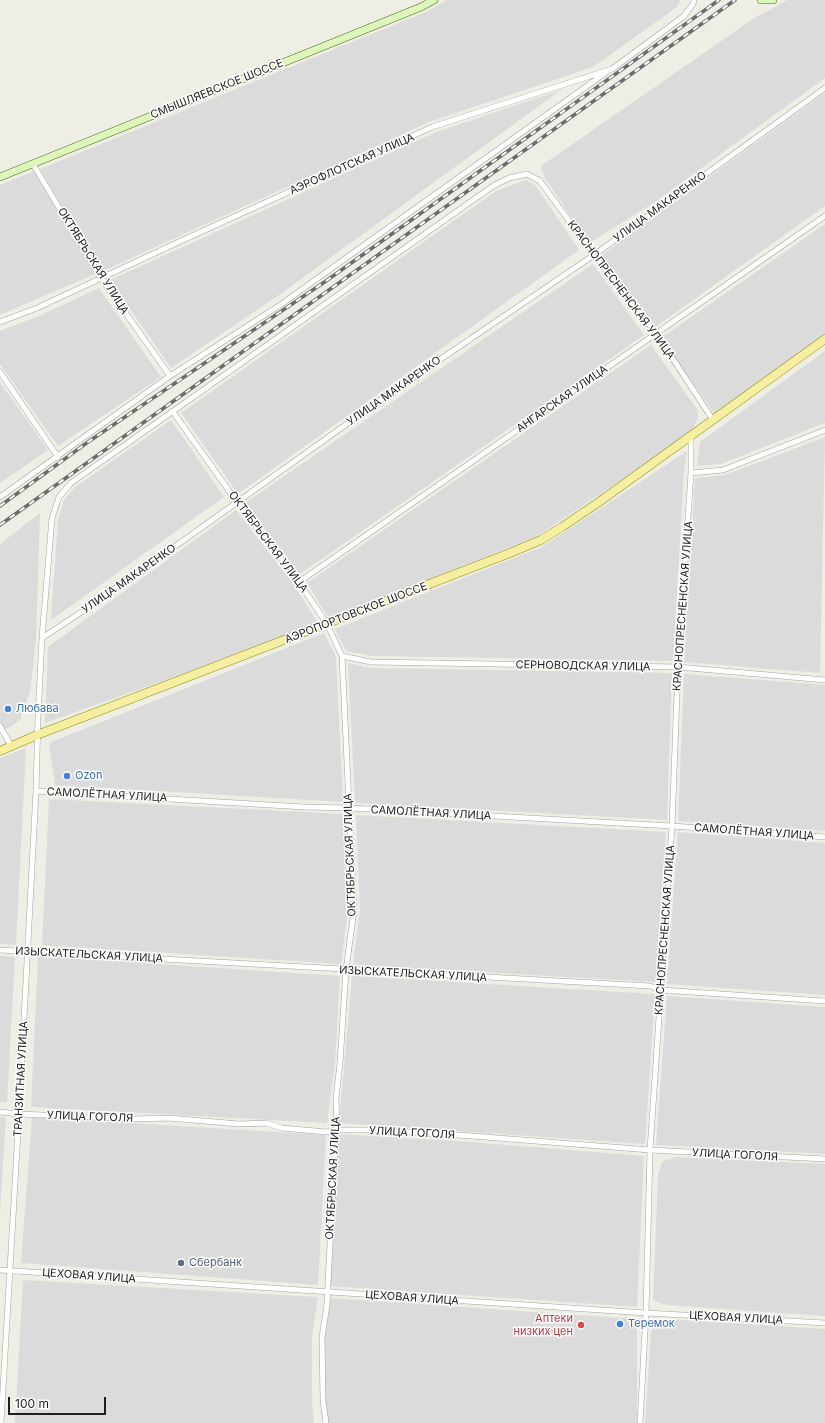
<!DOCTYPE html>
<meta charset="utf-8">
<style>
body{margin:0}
#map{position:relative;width:825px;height:1423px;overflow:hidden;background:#eeeee4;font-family:Inter,sans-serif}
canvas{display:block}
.scale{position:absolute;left:8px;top:1397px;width:98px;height:18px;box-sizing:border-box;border:2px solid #1e1e1e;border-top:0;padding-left:5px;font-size:12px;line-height:14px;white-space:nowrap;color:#1e1e1e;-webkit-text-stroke:3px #fff;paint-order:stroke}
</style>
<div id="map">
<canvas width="825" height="1423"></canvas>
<div class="scale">100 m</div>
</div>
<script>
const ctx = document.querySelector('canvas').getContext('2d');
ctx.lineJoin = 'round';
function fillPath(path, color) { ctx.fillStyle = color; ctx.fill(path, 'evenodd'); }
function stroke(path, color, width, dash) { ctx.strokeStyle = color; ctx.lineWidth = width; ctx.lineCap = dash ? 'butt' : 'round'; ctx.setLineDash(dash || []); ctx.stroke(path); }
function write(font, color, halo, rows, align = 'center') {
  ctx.font = font + ' Inter,sans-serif'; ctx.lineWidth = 3; ctx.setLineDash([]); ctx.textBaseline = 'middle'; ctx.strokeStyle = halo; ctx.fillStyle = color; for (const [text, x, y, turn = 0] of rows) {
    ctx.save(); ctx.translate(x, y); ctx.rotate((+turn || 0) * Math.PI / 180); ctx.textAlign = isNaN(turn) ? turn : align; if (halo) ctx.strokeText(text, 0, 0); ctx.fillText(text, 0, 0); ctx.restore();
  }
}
const residential = new Path2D(`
 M447,0H680L677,7L593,67L429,122L101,272L40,169L428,11Z
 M787,0H825V78L655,202L589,243L545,178L541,166L753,19Z
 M561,90L279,295L171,368L110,280L434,133Z
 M825,93V206L654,328L599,257Z
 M34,171L95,274L0,315V185Z
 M526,180L536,186L579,250L238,494L181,413L496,191Z
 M825,224V336L716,416L661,338Z
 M593,264L644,335L300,574L245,503Z
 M99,288L161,377L58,446L0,364V331L39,316Z
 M651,345L697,409L698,418L690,434L536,537L329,619L307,583Z
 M825,351V423L721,464L697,466L700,442Z
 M0,382L48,450L0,483Z
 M171,420L224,497L51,620L58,520L64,500L75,487Z
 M825,437L820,673L684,662L695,478L725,475Z
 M687,451L684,471L673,661L372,656L346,651L335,629L542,547Z
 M236,510L294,585L318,623L171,678L45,723L48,647Z
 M40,513L36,639L30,692L20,720L5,730L0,721V544Z
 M324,633L336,657L343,802L55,785L49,743Z
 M348,663L370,668L672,673L667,820L355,803Z
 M684,674L825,685V831L678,821Z
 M26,748L16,945L0,944V758Z
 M49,799L344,814L348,910L341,964L42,945Z
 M356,815L666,832L656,982L353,965L360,910Z
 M678,832L825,843V995L667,984Z
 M0,956L15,957L7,1102H0Z
 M38,956L340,976L335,1062L327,1123L31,1107Z
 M352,976L655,994L645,1144L339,1123Z
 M667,996L825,1007V1154L656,1145Z
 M0,1117H6L0,1213Z
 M32,1117L326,1135L318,1285L21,1263Z
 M338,1134L471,1142L644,1156L637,1307L330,1286Z
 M675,1157L825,1164V1316L666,1305L653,1300L658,1175L662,1162Z
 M23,1280L318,1297L312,1337V1401L314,1423H15Z
 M330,1298L637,1319V1423H326L324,1401V1337Z
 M665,1319L825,1329V1423H645L651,1333L655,1324Z`);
const street = new Path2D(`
 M33,164L101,278L170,376
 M0,322L37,308L183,240L432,127L612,69L684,16L693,4L694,0
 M0,372L58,457
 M173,412L237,502L299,582L327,624L342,656L354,910L346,970L340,1063L336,1098L337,1130L334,1162L327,1305L322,1337L323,1400L326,1423
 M691,473L723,470L825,430
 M0,497L170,376L283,303L608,71
 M299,582L825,216
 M42,638L52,518L59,497L71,483L493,186L509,178L527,174L540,181L594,255L656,333L713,420
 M342,656L371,662L678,667L825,680
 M0,726L11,746
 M36,791L304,807L350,808L672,826L825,837
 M0,950L650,986L661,990L825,1001
 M0,1112L19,1114L134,1119L169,1118L239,1124L266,1123L282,1128L326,1132L337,1130H377L472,1136L650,1150L825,1159
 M0,1270L646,1313L825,1323
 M1,1423L19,1114L36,791L38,716L42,638L83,611L170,550L379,401L594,255L825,88
 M640,1423L646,1313L650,1150L672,826L678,667L691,473V436`);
const secondary = new Path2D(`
 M761,0H773
 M0,177L421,7L434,0`);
const primary = new Path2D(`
 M0,751L37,735L510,553L541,540L562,527L599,502L825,339`);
const rail = new Path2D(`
 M0,506L88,442L326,281L719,0
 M0,525L735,0`);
const markers = [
 [8,709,4,"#3f7fe0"],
 [67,776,4,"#3f7fe0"],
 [181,1263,4,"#5c6f8a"],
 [620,1324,4,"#3f7fe0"],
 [581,1325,4,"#e0444e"]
];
const streetNames = [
 ["СМЫШЛЯЕВСКОЕ ШОССЕ",217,89,-22],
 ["АЭРОФЛОТСКАЯ УЛИЦА",352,164,-24],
 ["УЛИЦА МАКАРЕНКО",660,207,-36],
 ["ОКТЯБРЬСКАЯ УЛИЦА",93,261,58],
 ["КРАСНОПРЕСНЕНСКАЯ УЛИЦА",621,290,53],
 ["УЛИЦА МАКАРЕНКО",394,391,-35],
 ["АНГАРСКАЯ УЛИЦА",562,399,-35],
 ["ОКТЯБРЬСКАЯ УЛИЦА",268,542,53],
 ["УЛИЦА МАКАРЕНКО",129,579,-35],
 ["КРАСНОПРЕСНЕНСКАЯ УЛИЦА",683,606,-86],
 ["АЭРОПОРТОВСКОЕ ШОССЕ",356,613,-21],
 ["СЕРНОВОДСКАЯ УЛИЦА",583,666,1],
 ["САМОЛЁТНАЯ УЛИЦА",107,795,3],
 ["САМОЛЁТНАЯ УЛИЦА",431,813,3],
 ["САМОЛЁТНАЯ УЛИЦА",754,832,4],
 ["ОКТЯБРЬСКАЯ УЛИЦА",350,855,-92],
 ["КРАСНОПРЕСНЕНСКАЯ УЛИЦА",665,930,-86],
 ["ИЗЫСКАТЕЛЬСКАЯ УЛИЦА",89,955,3],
 ["ИЗЫСКАТЕЛЬСКАЯ УЛИЦА",413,974,3],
 ["ТРАНЗИТНАЯ УЛИЦА",21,1079,-87],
 ["УЛИЦА ГОГОЛЯ",90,1117,2],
 ["УЛИЦА ГОГОЛЯ",412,1133,3],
 ["УЛИЦА ГОГОЛЯ",735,1155,3],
 ["ОКТЯБРЬСКАЯ УЛИЦА",333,1178,-87],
 ["ЦЕХОВАЯ УЛИЦА",89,1276,4],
 ["ЦЕХОВАЯ УЛИЦА",412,1298,4],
 ["ЦЕХОВАЯ УЛИЦА",736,1318,3]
];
const shopNames = [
 ["Любава",16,709],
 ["Ozon",75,776],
 ["Теремок",628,1324]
];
const serviceNames = [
 ["Сбербанк",189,1263]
];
const healthNames = [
 ["Аптеки",573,1319],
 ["низких цен",573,1332]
];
fillPath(residential, '#dcdbdb');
stroke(street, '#a2a2a2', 6);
stroke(secondary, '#416f0b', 8);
stroke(primary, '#8d8f08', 9);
stroke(street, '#fff', 5);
stroke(secondary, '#def6bb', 7);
stroke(primary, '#f6efa1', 8);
stroke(rail, '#6c6c6c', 3.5);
stroke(rail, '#fff', 2, [6]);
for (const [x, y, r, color] of markers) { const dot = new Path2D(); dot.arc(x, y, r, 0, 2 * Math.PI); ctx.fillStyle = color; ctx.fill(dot); stroke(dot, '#fff', 1.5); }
write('11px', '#1e1e1e', '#fff', streetNames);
write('11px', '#366cbe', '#fff', shopNames, 'left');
write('11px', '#4e5e75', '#fff', serviceNames, 'left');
write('11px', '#be3a42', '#fff', healthNames, 'right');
</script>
